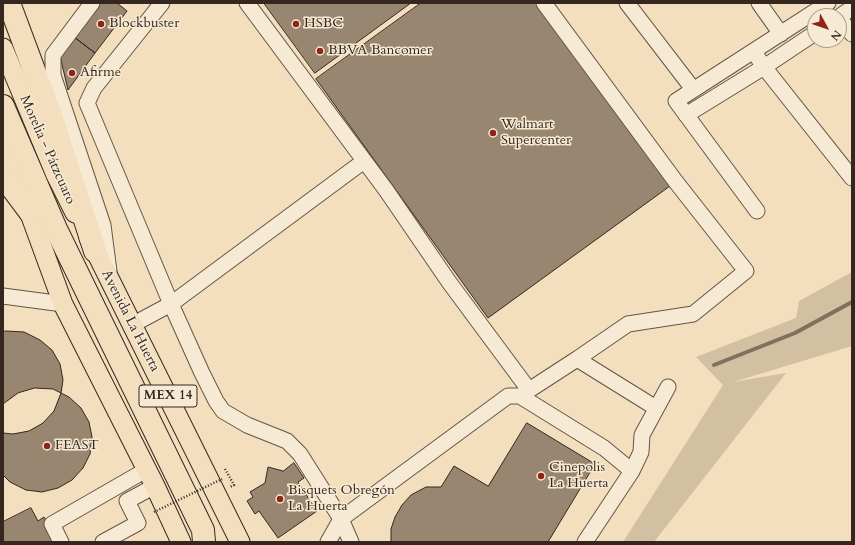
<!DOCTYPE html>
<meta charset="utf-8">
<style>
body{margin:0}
#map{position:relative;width:855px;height:545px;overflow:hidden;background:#f3debd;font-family:Cardo,serif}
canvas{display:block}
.frame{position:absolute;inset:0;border:4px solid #35271f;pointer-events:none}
.north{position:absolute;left:807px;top:8px;width:40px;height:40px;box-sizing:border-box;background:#f7ead4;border:1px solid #a99c8c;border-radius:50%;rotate:130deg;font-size:11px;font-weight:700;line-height:16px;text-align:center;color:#35271f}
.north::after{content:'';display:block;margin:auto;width:14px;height:18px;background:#8f2418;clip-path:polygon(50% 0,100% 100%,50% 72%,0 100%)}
</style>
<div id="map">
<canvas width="855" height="545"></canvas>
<div class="frame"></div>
<div class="north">N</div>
</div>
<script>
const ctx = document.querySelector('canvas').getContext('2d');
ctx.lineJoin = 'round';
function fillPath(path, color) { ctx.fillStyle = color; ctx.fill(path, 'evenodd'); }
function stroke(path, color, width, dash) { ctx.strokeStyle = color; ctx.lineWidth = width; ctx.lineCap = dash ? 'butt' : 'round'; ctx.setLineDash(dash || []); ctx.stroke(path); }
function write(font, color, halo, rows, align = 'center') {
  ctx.font = font + ' Cardo,serif'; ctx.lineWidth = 3; ctx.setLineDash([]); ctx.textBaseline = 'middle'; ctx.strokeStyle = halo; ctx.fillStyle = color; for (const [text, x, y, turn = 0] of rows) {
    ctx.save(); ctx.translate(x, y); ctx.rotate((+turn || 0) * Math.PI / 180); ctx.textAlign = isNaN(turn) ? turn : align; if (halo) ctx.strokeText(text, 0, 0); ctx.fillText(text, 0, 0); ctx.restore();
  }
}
const green = new Path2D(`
 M852,272V346L733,382L786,373L654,542H623L723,385L696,357L796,318L799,301Z`);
const stream = new Path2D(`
 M714,365L795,333L852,302`);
const building = new Path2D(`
 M100,3H117L127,11L95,53L74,37Z
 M264,3H411L315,73Z
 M421,3H538L670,186L488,318L316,79Z
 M74,37L95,53L68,90L60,56Z
 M6,331L24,332L40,340L52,350L60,364L63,380L61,393L54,411L43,423L29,431L13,434L3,433V332Z
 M35,388L53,389L69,397L81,408L89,422L92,437L90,454L83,468L72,480L58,488L42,492L26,490L10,482L3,475V404L18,393Z
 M527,423L595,464L548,542H391V529L395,517L402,505L411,495L426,487H441L454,466L488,486Z
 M294,463L304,478L298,482L317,511L278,538L259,511L255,514L247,501L253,497L250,492L265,483L268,467L283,471Z
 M31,508L38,521L44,517L57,542H3V522Z`);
const path = new Path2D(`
 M225,469L234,485L230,487`);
const minor = new Path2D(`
 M92,3L53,55V75L103,225L109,271
 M162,3L94,88L87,103L171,304L202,373L216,401L223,411L247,425L287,441L300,454L341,519L351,542
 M247,3L386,190L449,282L529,390
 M627,3L693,89
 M759,3L781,34
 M839,17L852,8
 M839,18L852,34
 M754,52L764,67L852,178
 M686,115L764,67L815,33
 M757,211L676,101L828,3
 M3,296L63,304
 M132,325L171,304L364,161
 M577,359L656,408
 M520,396L577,359L628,324L693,314L746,271L676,182L544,3
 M61,542L52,524L146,470
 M103,542L138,523L127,501L155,486
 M328,542L341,519L508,396H520L604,448L632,471
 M585,542L632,471L641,452L642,435L668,387`);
const major = new Path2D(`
 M3,48L56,175L75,213
 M3,140L63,304L155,486L181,542
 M89,238L240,542`);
const highway = new Path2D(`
 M9,3L50,113L95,251
 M3,106L56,229L203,530L204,542
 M3,176L30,212`);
const pathBridge = new Path2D(`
 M154,512L222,479`);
const markers = [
 [101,24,4,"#8f2418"],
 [296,24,4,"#8f2418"],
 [320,51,4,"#8f2418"],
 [72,73,4,"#8f2418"],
 [493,133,4,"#8f2418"],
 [47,446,4,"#8f2418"],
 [541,476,4,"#8f2418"],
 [280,499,4,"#8f2418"]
];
const shields = [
 [168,396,58]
];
const shieldNames = [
 ["MEX 14",168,396]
];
const poiNames = [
 ["Blockbuster",109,24],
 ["HSBC",304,24],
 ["BBVA Bancomer",328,51],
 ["Afirme",80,73],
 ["Walmart",501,125],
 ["Supercenter",501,141],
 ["FEAST",55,446],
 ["Cinepolis",549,468],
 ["La Huerta",549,484],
 ["Bisquets Obregón",288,491],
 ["La Huerta",288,507]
];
const streetNames = [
 ["Morelia - Pátzcuaro",47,150,66],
 ["Avenida La Huerta",130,321,63]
];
fillPath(green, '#d3bfa2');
stroke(stream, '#80705d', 4);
fillPath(building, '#988671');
stroke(building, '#35271f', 1);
stroke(minor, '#645546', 17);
stroke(major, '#35271f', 21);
stroke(highway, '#35271f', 24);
stroke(path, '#35271f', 2.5, [1, 2]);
stroke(minor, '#f7ead4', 15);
stroke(major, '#f3debd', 19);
stroke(highway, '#f3debd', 22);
stroke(pathBridge, '#35271f', 2.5, [1, 2]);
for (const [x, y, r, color] of markers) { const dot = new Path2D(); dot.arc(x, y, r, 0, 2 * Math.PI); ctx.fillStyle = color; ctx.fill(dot); stroke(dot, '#f7ead4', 1.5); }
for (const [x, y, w] of shields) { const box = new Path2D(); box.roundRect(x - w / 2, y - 11, w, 22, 3); ctx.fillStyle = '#f7ead4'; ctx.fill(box); stroke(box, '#35271f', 1); }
write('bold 13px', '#35271f', null, shieldNames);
write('14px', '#35271f', '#f7ead4', poiNames, 'left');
write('14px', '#35271f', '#f7ead4', streetNames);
</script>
